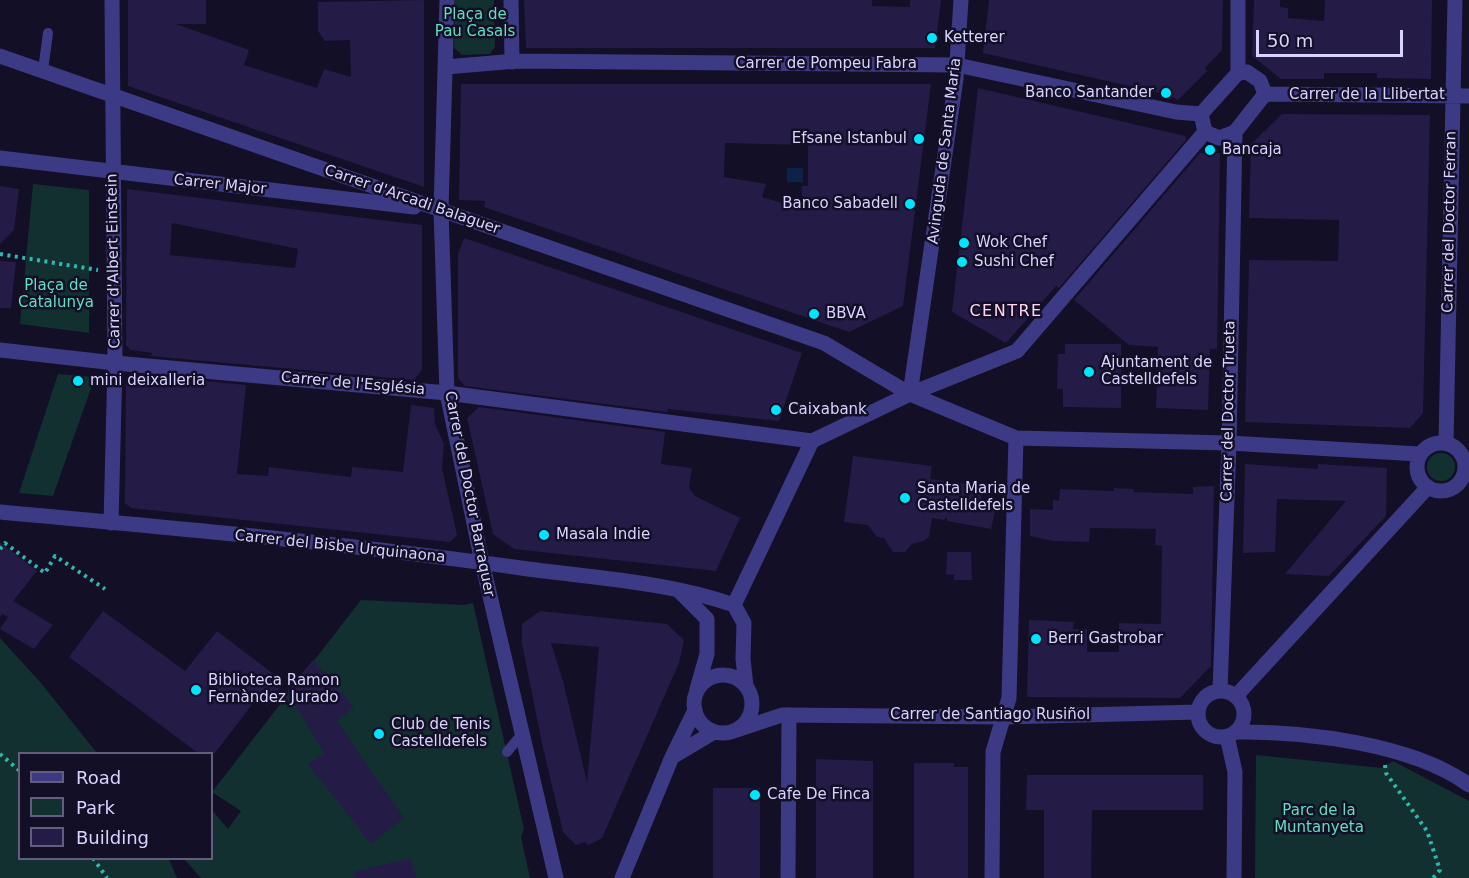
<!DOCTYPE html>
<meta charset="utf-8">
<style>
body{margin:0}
#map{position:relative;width:1469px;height:878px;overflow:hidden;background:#130f26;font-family:"DejaVu Sans",sans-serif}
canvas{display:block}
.legend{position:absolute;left:18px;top:752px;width:195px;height:108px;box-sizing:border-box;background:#130f26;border:2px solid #625e7d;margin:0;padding:8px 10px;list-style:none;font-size:18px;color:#d9d4ff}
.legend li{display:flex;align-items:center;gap:12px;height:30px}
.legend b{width:30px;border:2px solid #625e7d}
.scale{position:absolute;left:1256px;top:30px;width:147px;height:27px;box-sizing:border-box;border:3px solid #d9d4ff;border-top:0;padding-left:8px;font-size:18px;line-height:21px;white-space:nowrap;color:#d9d4ff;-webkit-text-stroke:4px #130f26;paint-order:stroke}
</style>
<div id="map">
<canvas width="1469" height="878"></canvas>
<ul class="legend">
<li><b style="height:8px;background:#3d3a85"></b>Road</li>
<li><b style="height:16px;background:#12302f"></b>Park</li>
<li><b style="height:16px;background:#241b47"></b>Building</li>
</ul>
<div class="scale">50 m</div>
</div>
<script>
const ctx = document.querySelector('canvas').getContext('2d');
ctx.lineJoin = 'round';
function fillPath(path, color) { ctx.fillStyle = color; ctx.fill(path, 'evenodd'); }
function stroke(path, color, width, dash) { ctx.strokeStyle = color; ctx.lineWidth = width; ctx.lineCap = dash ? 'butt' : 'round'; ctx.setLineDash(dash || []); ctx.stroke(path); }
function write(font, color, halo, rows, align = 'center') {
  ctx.font = font + ' "DejaVu Sans",sans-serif'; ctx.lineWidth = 5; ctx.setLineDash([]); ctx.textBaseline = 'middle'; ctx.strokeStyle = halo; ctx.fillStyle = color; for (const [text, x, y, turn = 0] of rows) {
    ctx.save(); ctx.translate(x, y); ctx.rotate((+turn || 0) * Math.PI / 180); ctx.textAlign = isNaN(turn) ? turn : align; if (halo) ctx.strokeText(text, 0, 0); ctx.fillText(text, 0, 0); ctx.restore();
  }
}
const green = new Path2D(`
 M455,0H494L495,47L490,54L462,55L454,48Z
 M33,184L89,190V333L20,324Z
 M58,374L95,377L53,496L19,493Z
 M1427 467a14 14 0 1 1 28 0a14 14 0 1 1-28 0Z
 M361,600L464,605L473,603L524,829L521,837L530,878H201L184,859L212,858V810L228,829L241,811L212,792Z
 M0,638L41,683L97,753L20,754V858L169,859L177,878H0Z
 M1256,755L1382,768L1393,761L1469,801V878H1255Z`);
const water = new Path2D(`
 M787,168H803V182H787Z`);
const building = new Path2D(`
 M128,0H206V24H176L249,50L244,65L317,88L324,69L351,77L350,40L325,41L318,31V2L424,0V187L128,86Z
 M524,0H872V6L910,7V0H941L935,48H526Z
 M989,0H1223L1222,50L1205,68L1207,71L1178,100L1169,95L983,53Z
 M1254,0H1280V7L1288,8V18L1324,21L1325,0H1432L1431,79L1377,78V73H1324V79H1281L1252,56Z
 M461,84H931L903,306L849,332L484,207L485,201L459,200ZM725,143L808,145V186H802V209L762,197L766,184L724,177Z
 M978,88L1185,136L1186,140L1059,288L1056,286L1006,343L952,312Z
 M1282,114L1430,115L1423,413L1410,428L1245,422L1249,260L1338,261L1339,220L1249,218L1251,144Z
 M1200,153H1220L1217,349H1210L1208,410L1156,408L1158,347L1129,345L1074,300Z
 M0,186L19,189L14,230L0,244Z
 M127,189L422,225V370L414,380L150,356L153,353L130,350L126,345ZM172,223L298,249L295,268L170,255Z
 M464,238L802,353L779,421L668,409L667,412L465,386L458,378V254Z
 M0,261L16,262L11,308H0Z
 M1065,344H1121V408L1063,407V389H1057L1058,354H1065Z
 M133,374L246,385L237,474L268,476L269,467L351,477L352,467L403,472L411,405L434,408L435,424L444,444L442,468L457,535L450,542L131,508L125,503L126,382Z
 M479,407L665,432L661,464L692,468L689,488L695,496L740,518L716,571L514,549L493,534L467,418Z
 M853,456L932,466L930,479L984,486L979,508L995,511L991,529L947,521V517L944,520L932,518L929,537L924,541L912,544L905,552H893L884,538L877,537L868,525L844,522Z
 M1245,464L1318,469V464L1387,468L1386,516L1329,576L1285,574L1346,501L1277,499L1275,552L1243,553Z
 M1214,486L1211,666L1180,698L1027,697L1029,620L1074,622L1073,629H1087V652H1119V623L1161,624L1162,546L1155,545L1156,529L1090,528L1089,542L1053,541L1030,536V509L1053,510V500L1059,501L1060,489L1114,491V488L1134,489L1133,492L1193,494V487Z
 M0,542L37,571L13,601L53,625L34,649L0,629L8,617L2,614L0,617Z
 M947,552H971L972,580H954V574L946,575Z
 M103,611L185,671L217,631L284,682L267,706L257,698L215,753H198L69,657Z
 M540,611L667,624L684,640L679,663L602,838L589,845L584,842L576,845L563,832L543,748L522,644V624ZM551,643L599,647L587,782L563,681Z
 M313,660L354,707L337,721L404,818L371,844L308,764L324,753L287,691Z
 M816,759L873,761V878H816Z
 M914,763H954V767H968V878H914Z
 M1027,775H1203V810H1092L1091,878H1044V810H1026Z
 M713,788H760V878H713Z
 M411,858L416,878H355L354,872Z`);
const path = new Path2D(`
 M0,254L98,270
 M0,549L5,543L45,573L55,556L105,589
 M0,754L20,771
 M1385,765L1386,773L1427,831L1440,870L1433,878
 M93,858L107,878`);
const service = new Path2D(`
 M43,70L48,33
 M507,752L522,734`);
const pedestrian = new Path2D(`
 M1205,132L1017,351L910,394L1016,438L1229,443
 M441,210L824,343L910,394
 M0,350L115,363L447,393L812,441L910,394L956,79L961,0
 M788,878L789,715
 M992,878L993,752L1009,698L1016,438`);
const minor = new Path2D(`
 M447,0L441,210L447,393L482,562L556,878
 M511,0L512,62
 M0,56L441,210
 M446,67L516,61L957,65L1176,112L1201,114
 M1247,72L1260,81L1265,94L1235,132L1219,138L1205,132L1201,114L1238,73Z
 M1238,73V0
 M1265,94L1469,96
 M0,158L414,207
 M1229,443L1419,454
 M1446,443L1455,0
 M1417 467a24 24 0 1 1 48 0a24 24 0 1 1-48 0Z
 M0,512C176,528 353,544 528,569C596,578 669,582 734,605L744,623L743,659L746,686
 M111,523L115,363L112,0
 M679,591L707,619V654L697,689
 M734,605L812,441
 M694 704a29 29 0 1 1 58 0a29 29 0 1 1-58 0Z
 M1220,691L1229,443L1235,132
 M1198 714a23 23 0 1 1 46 0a23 23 0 1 1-46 0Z
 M1236,696L1428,487
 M737,730L782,715L1005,717L1198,712
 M1236,732C1305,731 1413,744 1469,785
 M1227,736L1235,772L1234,878
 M672,757L714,732
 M622,878L672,757L695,710`);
const markers = [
 [932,38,6,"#00e5ff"],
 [1166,93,6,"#00e5ff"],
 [919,139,6,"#00e5ff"],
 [1210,150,6,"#00e5ff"],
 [910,204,6,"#00e5ff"],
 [964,243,6,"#00e5ff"],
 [962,262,6,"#00e5ff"],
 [814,314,6,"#00e5ff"],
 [1089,372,6,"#00e5ff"],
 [78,381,6,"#00e5ff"],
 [776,410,6,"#00e5ff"],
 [905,498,6,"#00e5ff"],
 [544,535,6,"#00e5ff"],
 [1036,639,6,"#00e5ff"],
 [196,690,6,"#00e5ff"],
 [379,734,6,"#00e5ff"],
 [755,795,6,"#00e5ff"]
];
const parkNames = [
 ["Plaça de",475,15],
 ["Pau Casals",475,32],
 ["Plaça de",56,286],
 ["Catalunya",56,303],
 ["Parc de la",1319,811],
 ["Muntanyeta",1319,828]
];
const poiNames = [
 ["Ketterer",944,38],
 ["Banco Santander",1154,93,"right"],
 ["Efsane Istanbul",907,139,"right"],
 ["Bancaja",1222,150],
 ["Banco Sabadell",898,204,"right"],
 ["Wok Chef",976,243],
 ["Sushi Chef",974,262],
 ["BBVA",826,314],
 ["Ajuntament de",1101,363],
 ["Castelldefels",1101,380],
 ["mini deixalleria",90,381],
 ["Caixabank",788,410],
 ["Santa Maria de",917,489],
 ["Castelldefels",917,506],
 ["Masala Indie",556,535],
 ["Berri Gastrobar",1048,639],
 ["Biblioteca Ramon",208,681],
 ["Fernàndez Jurado",208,698],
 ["Club de Tenis",391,725],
 ["Castelldefels",391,742],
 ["Cafe De Finca",767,795]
];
const streetNames = [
 ["Carrer de Pompeu Fabra",826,64],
 ["Carrer de la Llibertat",1367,95],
 ["Avinguda de Santa Maria",945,151,-83],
 ["Carrer Major",220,185,6],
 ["Carrer d'Arcadi Balaguer",412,200,19],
 ["Carrer del Doctor Ferran",1450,222,-89],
 ["Carrer d'Albert Einstein",114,261,-91],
 ["Carrer de l'Església",353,384,5],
 ["Carrer del Doctor Trueta",1229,411,-89],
 ["Carrer del Doctor Barraquer",469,494,79],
 ["Carrer del Bisbe Urquinaona",340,547,6],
 ["Carrer de Santiago Rusiñol",990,715]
];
const neighbourhoodNames = [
 ["CENTRE",1006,312]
];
fillPath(green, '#12302f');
fillPath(water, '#0c2248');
fillPath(building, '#241b47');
stroke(path, '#2fb8b0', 4, [3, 4.5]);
stroke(service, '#3d3a85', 10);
stroke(pedestrian, '#3d3a85', 15);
stroke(minor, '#3d3a85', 15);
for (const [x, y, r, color] of markers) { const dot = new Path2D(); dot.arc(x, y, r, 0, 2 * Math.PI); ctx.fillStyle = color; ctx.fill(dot); stroke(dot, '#130f26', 2); }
write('15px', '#5fe0c0', '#130f26', parkNames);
write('15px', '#d9d4ff', '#130f26', poiNames, 'left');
write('15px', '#d9d4ff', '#130f26', streetNames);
ctx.letterSpacing = '1.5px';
write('16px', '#ffd6f0', '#130f26', neighbourhoodNames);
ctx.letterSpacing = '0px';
</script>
